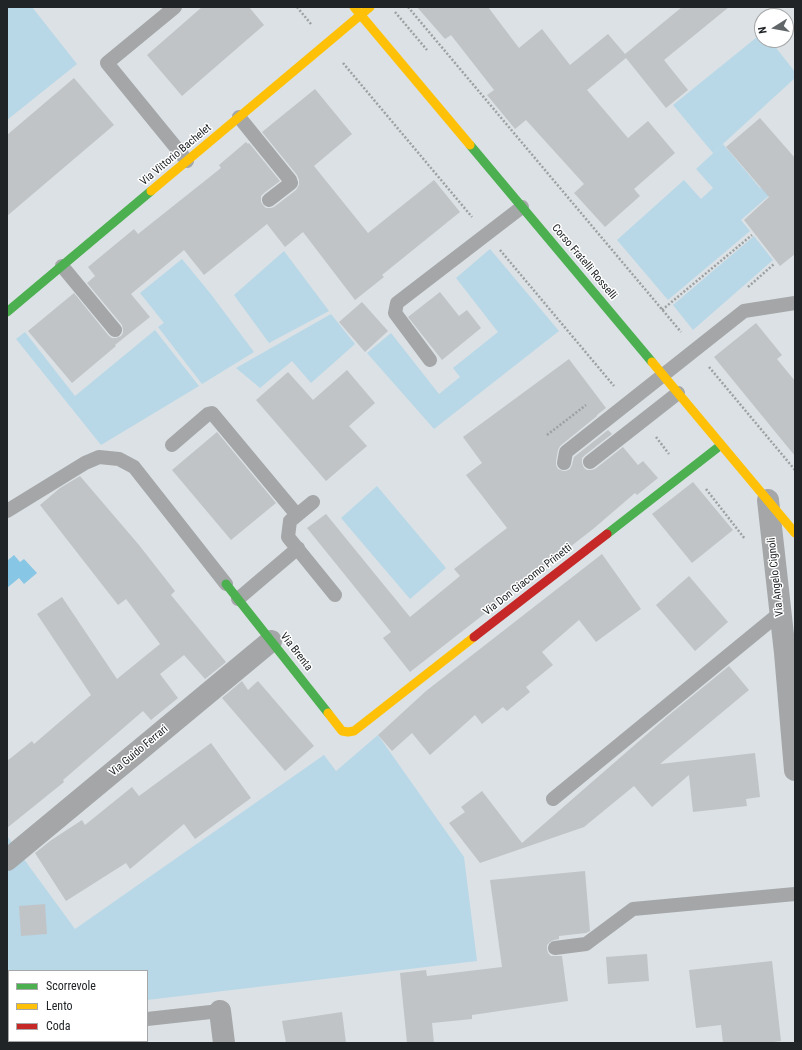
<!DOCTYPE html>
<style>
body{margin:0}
#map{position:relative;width:802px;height:1050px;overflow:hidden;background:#dbe1e4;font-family:"Roboto Condensed",sans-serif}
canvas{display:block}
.frame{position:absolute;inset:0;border:8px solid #202426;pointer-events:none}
.legend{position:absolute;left:8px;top:970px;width:140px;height:72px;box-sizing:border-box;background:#fff;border:1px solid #a6a7a8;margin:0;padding:5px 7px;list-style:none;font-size:12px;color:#202426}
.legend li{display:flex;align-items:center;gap:8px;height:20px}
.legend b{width:20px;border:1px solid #a6a7a8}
.north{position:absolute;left:754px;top:8px;width:40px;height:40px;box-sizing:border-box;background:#fff;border:1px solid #a6a7a8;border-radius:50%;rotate:259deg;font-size:11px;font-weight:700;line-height:16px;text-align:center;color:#202426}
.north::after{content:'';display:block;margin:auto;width:14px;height:18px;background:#616668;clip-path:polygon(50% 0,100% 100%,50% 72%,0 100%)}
</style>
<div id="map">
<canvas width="802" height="1050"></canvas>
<div class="frame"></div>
<ul class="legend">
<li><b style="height:5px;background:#4caf50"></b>Scorrevole</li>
<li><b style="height:5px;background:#ffc107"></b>Lento</li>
<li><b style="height:5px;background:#c62828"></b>Coda</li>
</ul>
<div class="north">N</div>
</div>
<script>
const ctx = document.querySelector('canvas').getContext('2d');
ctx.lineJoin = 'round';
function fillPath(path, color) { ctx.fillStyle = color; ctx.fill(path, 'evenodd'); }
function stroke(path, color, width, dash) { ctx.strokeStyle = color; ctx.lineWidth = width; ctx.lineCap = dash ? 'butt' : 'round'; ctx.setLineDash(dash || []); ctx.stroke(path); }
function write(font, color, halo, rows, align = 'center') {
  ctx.font = font + ' "Roboto Condensed",sans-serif'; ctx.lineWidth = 3; ctx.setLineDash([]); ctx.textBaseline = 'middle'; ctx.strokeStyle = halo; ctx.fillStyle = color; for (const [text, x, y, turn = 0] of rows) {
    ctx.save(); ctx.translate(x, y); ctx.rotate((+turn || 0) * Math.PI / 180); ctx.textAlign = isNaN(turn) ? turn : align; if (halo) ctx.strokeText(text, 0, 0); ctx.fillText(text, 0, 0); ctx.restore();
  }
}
const green = new Path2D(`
 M7,7H32L77,64L7,120Z
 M762,33V40H770L795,72V78L713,153L673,105Z
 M723,144L760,188L773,178L780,186L741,220L750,231L668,300L617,240L684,180L701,199L713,188L696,169Z
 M754,236L773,260L693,330L673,305Z
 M490,249L559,331L434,429L367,353L391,333L439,394L460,377L453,368L498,332L456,278Z
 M284,251L329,311L269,343L234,295Z
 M182,259L210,293L254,352L202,384L158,327L164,323L140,293Z
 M331,314L355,344L311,383L292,361L260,388L236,368Z
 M155,330L199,386L101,445L16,339L25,332L75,396Z
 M377,486L446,568L410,599L341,518Z
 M378,735L464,857L477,961L147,1000V971H9V1016H7V836L75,929L324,755L336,771Z`);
const water = new Path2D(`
 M14,555L20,562L24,559L37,573L24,584L19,578L7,588V561Z`);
const building = new Path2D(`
 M202,7H249L264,25L182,96L147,55Z
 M417,7H488L519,48L542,29L570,65L608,34L625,54L682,7H729L664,60L688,90L666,108L626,58L587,90L628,138L648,121L675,153L634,189L640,196L605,227L574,193L584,184L526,120L515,129L487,95L494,90L451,35L445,39Z
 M74,78L114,125L7,216V135Z
 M315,89L352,134L314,166L368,233L434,180L460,212L382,275L384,277L355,300L303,232L285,247L267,224L204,275L184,250L131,294L150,317L115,345L116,346L72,383L28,331L74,293L109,336L112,338H116L121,336L123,333V329L122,325L87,283L95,276L88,267L134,229L138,234L221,168L219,165L246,142L248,144L249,143L280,181L264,193L261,196V202L263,205L266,208H271L274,207L296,190L299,185V180L297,175L262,132Z
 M760,118L795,158V254L780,266L744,220L769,197L726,147Z
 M440,292L459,316L467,310L481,328L442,360L408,317Z
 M362,302L388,331L365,352L339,322Z
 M756,323L782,355L777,359L795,381V456L714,357Z
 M569,359L606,408L597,415V416L560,446L558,450L556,461V465L558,469L563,471H566L570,469L572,465L574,457L608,430L612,434L585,455L582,458V463L584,468L587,470H591L595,469L623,447L638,465L643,461L658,478L637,495L635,493L593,529L410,672L383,638L391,632L307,528L326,514L410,617L460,576L454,569L507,528L466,475L482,463L463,437Z
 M347,370L375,403L349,426L367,446L326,481L256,400L288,372L313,400Z
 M217,432L276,503L231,540L172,470Z
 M80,476L139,545L175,591L171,595L226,662L205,679L184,655L160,674L178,698L151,720L143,711L63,780L64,782L7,828V761L32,741L34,744L91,695L37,614L62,597L117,679L160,644L126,599L118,605L40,505L60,488Z
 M693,482L733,530L692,563L652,514Z
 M602,554L641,609L596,642L579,620L542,652L553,665L526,687L530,692L507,711L503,707L482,724L475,715L430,755L412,733L392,751L378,735L426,691Z
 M689,576L728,622L695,651L656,605Z
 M729,666L749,690L660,764L755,753L760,797L746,799L747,806L693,812L689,775L652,807L634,786L584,827L480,863L449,823L465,812L461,807L482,791L522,843L669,715Z
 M242,681L248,690L258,681L314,746L285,771L222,698Z
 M211,743L251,798L195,839L184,824L130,869L126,863L66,901L35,853L50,841L82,820L85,825L132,787L139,796Z
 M585,871L590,931L586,933L559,936V939L554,940L550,942L547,945V949L548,953L551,956H562L568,1001L472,1015V1019L432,1023L434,1043H407L400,973L426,970L427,976L502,967L490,880Z
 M45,904L47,934L21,936L19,906Z
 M647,954L649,981L608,984L606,957Z
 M772,961L781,1041L767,1043H723L721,1025L696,1028L689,970Z
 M342,1012L346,1043H286L282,1021Z`);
const path = new Path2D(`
 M297,7L311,24
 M408,7L681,332
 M395,12L427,50
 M343,63L472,217
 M500,250L614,386
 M748,287L774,264
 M662,310L752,235
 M709,367L795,470
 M547,435L586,405
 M656,437L669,454
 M706,489L745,539`);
const lane = new Path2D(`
 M175,7L107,63L187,161
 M239,117L290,180L291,183L269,200
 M62,266L115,330
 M430,360L395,313L397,303L522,207
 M172,445L208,414L212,413L297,515
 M590,462L678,393
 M564,463L566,452L744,311L795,303
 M313,502L290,521L288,537L335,595
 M7,511L85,463L99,457L119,459L134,467L226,584
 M238,599L298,548
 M553,799L780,613
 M555,948L586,944L633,909L795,894
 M147,1019L220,1011
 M27,1041V1043`);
const street = new Path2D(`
 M768,500L785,653L795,770
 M7,860L271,641
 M220,1011L224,1043`);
const fast = new Path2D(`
 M470,145L652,362
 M7,312L151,191
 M607,534L721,445
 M226,584L328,713`);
const slow = new Path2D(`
 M354,7L470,145
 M151,191L370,7
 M652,362L795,533
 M328,713L342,731L348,732L354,731L474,637`);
const jam = new Path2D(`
 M474,637L607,534`);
const streetNames = [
 ["Via Vittorio Bachelet",176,155,-40],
 ["Corso Fratelli Rosselli",584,262,50],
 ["Via Angelo Cignoli",776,577,-96],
 ["Via Don Giacomo Prinetti",528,580,-38],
 ["Via Brenta",296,652,52],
 ["Via Guido Ferrari",139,751,-40]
];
fillPath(green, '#b8d8e8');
fillPath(water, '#88c6e5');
fillPath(building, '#c0c4c7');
stroke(path, '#9da0a1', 2.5, [2, 2]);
stroke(lane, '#a4a6a8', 14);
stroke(street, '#a4a6a8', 22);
stroke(fast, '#4caf50', 9);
stroke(slow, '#ffc107', 9);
stroke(jam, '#c62828', 9);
write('11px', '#202426', '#fff', streetNames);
</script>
